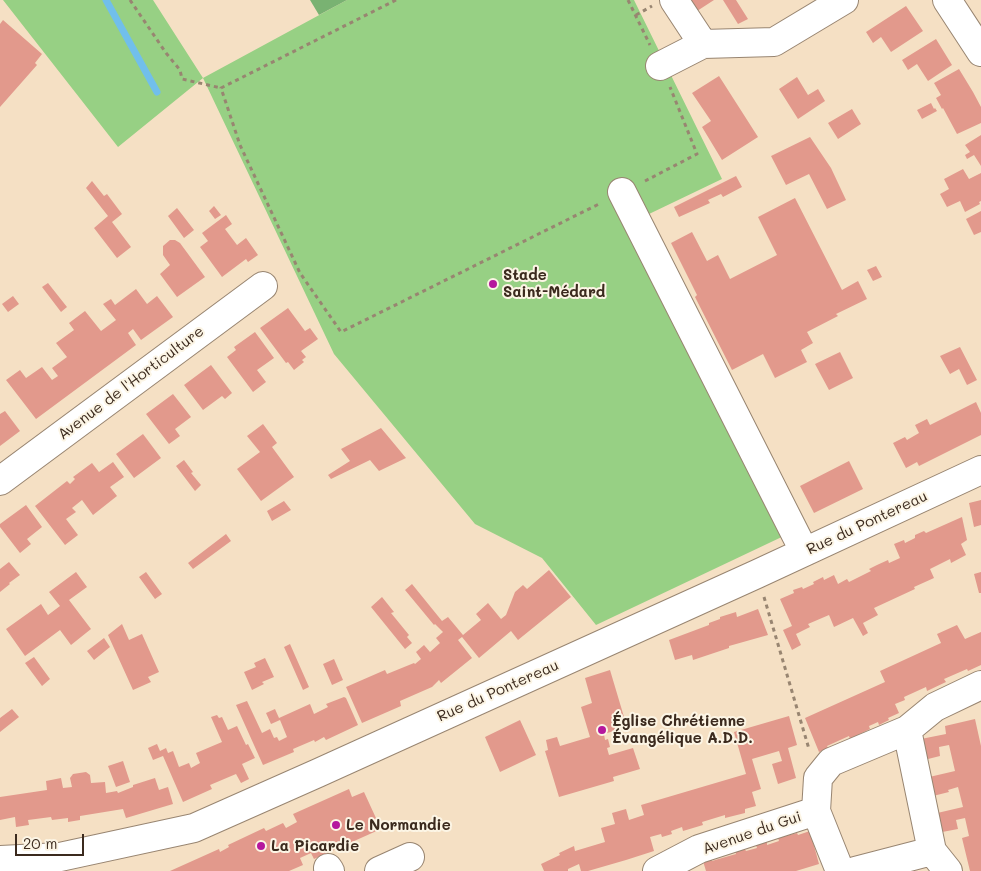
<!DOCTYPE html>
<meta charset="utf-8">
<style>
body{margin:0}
#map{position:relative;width:981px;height:871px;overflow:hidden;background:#f5e0c4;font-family:Mali,sans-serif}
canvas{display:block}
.scale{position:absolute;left:15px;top:834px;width:69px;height:22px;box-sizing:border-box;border:2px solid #3b2a1e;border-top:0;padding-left:6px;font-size:15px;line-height:18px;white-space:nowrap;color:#3b2a1e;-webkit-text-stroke:4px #fcf5e5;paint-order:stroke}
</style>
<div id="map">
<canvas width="981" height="871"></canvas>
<div class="scale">20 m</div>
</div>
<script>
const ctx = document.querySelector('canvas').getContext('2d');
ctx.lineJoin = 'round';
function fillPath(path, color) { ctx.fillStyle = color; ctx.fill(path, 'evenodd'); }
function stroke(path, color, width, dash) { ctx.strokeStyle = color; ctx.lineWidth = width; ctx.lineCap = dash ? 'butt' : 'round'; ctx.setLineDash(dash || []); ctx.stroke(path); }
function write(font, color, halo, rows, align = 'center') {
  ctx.font = font + ' Mali,sans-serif'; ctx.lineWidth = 4; ctx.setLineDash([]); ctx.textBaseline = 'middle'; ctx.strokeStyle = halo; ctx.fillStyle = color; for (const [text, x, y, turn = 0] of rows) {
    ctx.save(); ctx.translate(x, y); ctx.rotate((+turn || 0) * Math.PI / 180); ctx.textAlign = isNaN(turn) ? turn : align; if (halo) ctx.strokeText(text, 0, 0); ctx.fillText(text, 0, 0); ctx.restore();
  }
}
const green = new Path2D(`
 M3,0H153L203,78L347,0H634L722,179L649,214L807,525L596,625L542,558L475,524L334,354L203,78L118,147Z`);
const forest = new Path2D(`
 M310,0H347L319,15Z`);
const stream = new Path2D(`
 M106,0L157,92`);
const building = new Path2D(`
 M686,0H714L694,13Z
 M723,0H736L748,19L738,24Z
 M906,6L923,31L891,52L881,37L873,43L866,32Z
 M3,20L42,54L35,63L37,65L0,107V24Z
 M936,39L952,65L928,81L917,64L908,70L902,60Z
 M959,69L973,92L981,107V123L957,134L943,108L942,109L936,98L941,95L934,83Z
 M719,76L758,137L722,160L702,127L711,121L692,93Z
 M797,77L808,95L818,89L825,101L798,119L779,89Z
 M931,103L934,109L935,108L937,111L922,119L917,110Z
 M852,109L861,124L838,139L828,123Z
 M981,135V166L974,155L967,159L965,155L970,152L965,145Z
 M810,137L831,168L846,200L827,209L809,174L786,185L771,156Z
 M963,169L969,179L981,173V201L979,202L980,204L965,212L960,201L947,207L940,194L949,189L944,179Z
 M736,176L742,187L723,197L721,194L708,200L710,203L679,217L674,207Z
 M92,181L104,196L107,194L122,214L112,222L131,247L117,258L94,228L108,216L86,188Z
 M795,198L842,290L858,281L867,299L836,314L838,316L807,332L813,343L801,350L807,362L775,378L763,354L732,370L695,297L697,295L671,243L692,232L707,261L718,255L730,279L777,255L758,217Z
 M214,206L221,215L215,219L209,211Z
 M177,208L194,230L184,238L168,216Z
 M981,211V232L974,235L966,219Z
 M226,215L232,224L225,229L237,245L246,238L258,255L248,262L246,259L222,277L200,247L208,241L202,233Z
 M170,240H175L180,243L205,277L177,297L160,274L170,265L163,255V246Z
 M876,266L882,277L873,281L867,270Z
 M48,283L67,307L61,312L42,287Z
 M136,289L147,304L157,296L173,317L141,340L133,329L128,333L136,345L36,419L6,380L20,370L26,378L42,367L52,380L58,376L52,368L67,357L56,343L74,330L69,323L85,311L101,331L116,320L103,304L111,299L115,305Z
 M13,296L19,304L8,312L2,304Z
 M288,308L305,331L310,328L318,339L301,351L306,357L302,360L304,362L294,370L288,362L286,363L260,328Z
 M255,332L274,358L257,370L266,382L253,392L227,357L236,350L234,347Z
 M960,347L977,380L967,385L959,369L950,374L940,356Z
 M840,352L853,378L829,390L815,364Z
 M211,365L232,393L225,399L222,396L203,410L184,385Z
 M173,394L191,417L175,429L180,436L169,444L146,414Z
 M976,402L981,413V435L919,466L917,462L906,468L893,443L905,437L907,440L919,433L915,425L927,419L930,425Z
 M5,411L20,431L0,446V414Z
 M263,424L277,443L272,447L294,477L261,501L237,469L260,452L247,436Z
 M381,428L406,458L379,471L370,460L331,479L328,475L350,461L341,449Z
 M143,434L161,458L134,478L116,454Z
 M184,460L193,472L191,473L201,485L195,491L176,466Z
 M849,461L863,489L814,513L800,486Z
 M113,462L124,477L110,487L117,496L93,515L82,500L72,508L76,512L66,519L78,535L65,545L35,506L67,481L70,484L75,479L73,477L92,463L99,472Z
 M981,500V525L974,527L969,503Z
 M284,501L291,510L272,521L267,511Z
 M26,505L42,527L27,539L31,544L20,553L0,527V524Z
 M962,517L967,540L961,544L966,555L951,563L950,559L930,569L934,578L914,587L915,589L874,608L878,615L863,623L868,633L863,636L853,618L834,627L829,615L808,624L810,627L796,634L801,645L792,650L783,630L792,626L780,599L794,593L793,590L802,587L803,589L814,584L813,582L823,577L824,580L834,575L838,584L847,579L849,582L871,571L869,569L877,565L888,560L889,563L900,558L894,544L904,540L905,543L915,538V535L924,531L926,533Z
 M226,534L231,541L193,569L188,563Z
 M9,562L20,575L9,583L10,584L0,592V569Z
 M549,570L571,597L518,640L511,631L479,658L462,637L458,640L472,658L441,683L439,680L432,687L400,701L401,706L362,723L346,687L385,670L387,674L414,663L415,664L421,659L416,652L424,645L430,652L440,643L436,638L443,632L435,624L434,625L405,590L412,584L442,621L448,617L463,635L481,620L476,614L488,603L501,619L506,615L515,592L523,585L527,589Z
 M76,572L87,587L69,600L91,629L71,645L60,630L25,656L6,629L41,604L48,615L60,606L49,592Z
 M146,572L162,594L155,599L139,577Z
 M981,572V593H979L974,574Z
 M382,597L394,612L391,613L409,635L407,637L412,643L405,649L371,607Z
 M758,609L768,635L729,646V648L693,660L692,655L675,660L669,640L709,625V623L720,619V617L736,612L737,617Z
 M122,624L129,640L142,634L159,672L148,677L151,682L133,690L108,635Z
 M957,625L965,639L981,632V665L968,671L967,669L944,679L946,682L927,691L926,687L904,697L905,700L895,704L899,713L888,718L889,720L879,725L878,722L869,726L870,729L850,739L849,736L827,746L828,748L819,752L805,718L885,682L880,671L941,643L937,634Z
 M104,638L110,647L94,660L87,651Z
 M290,644L309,687L303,690L284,647Z
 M34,657L50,679L42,686L25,663Z
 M265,658L274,677L262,682L264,684L252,690L244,672L256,667L254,663Z
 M334,659L343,680L332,685L323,664Z
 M610,670L627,727L604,734L605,740L608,739L610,747L607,748L609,755L633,748L640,769L613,777L614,781L559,797L545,751L548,750L546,740L557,737L560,746L590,737L581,707L592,703L585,678Z
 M344,697L346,698L358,725L326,740L324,737L315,742L314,740L293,749L294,752L263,765L236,705L247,701L262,733L270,729L274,738L277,737L279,741L287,737L280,720L271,724L266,713L275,709L279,718L310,704L314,714L328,707L326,704Z
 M12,709L19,717L0,732V718Z
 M217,715L219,718L222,717L228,730L237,726L246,745L248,744L255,758L242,764L249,779L241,783L236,774L210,785L212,789L183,802L163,756L153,760L148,748L157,744L160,751L166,748L168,753L173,751L179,767L189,763L191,768L200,763L196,753L222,742L211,717Z
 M789,716L797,745L788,748L796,778L778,784L772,764L782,761L779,751L752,759L761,789L752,792L756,806L745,809V813L725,818V815L702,822L703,825L683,831L682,827L671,831L672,834L662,837L661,834L650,837L654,851L626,860L588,871H581L579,864L568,869V871H544L541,864L560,855L559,853L574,846L575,851L605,842L601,828L615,824L612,813L626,809L629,820L644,815L641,805L746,774L734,732Z
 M975,719L981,746V871H970L962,838L969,836L965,818L956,820L958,829L937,833L933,814L963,807L958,787L948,790L949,792L929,797L925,778L955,771L949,745L939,747L940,756L920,761L916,740L946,734L945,726Z
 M520,720L536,755L500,772L485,737Z
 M123,761L130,782L116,787L108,766Z
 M86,772L90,775L91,783L105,782L106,793L117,791L118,793L133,787V785L155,778L159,790L168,787L173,804L126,818L123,809L80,816V820L68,822V818L52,820L51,817L28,820L29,825L16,827L15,817L0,820V797L47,790L46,781L61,778L63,788L72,787L70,778L73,774Z
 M349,789L352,797L364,792L381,829L314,859L311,853L300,858L303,865L289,871H170L219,849L220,852L229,847L228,845L264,828L266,831L283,823L286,828L297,822L293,814Z
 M810,831L819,864L796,871H706L703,861L712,858V861L722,858L736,854L735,851L744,848L746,851L757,848L756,845L767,842V845L779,841L778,838L781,837L797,833L798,835Z`);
const path = new Path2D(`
 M130,0L166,53L180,70L182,79L221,88
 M396,0L221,88L240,145L300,273L341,332L601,203
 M628,0L650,45
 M636,15L652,6
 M645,181L697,154L670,87
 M764,597L809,749`);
const minor = new Path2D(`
 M674,0L703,44L774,42L844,0
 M947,0L981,52
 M660,66L703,44
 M622,192L804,551
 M0,481L263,286
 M816,811L818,778L831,762L907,730
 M0,860L60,857L194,828L318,773L757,574L981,470
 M328,868L330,871
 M379,871L410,857
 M657,871L699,849L816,811L840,871
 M855,871L932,851
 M948,871L932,851L907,730L935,707L981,685`);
const markers = [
 [493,284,5,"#b5179e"],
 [602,730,5,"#b5179e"],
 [336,825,5,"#b5179e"],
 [261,846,5,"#b5179e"]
];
const poiNames = [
 ["Stade",503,275],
 ["Saint-Médard",503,292],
 ["Église Chrétienne",612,721],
 ["Évangélique A.D.D.",612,738],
 ["Le Normandie",346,825],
 ["La Picardie",271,846]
];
const streetNames = [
 ["Avenue de l'Horticulture",131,383,-37],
 ["Rue du Pontereau",867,523,-25],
 ["Rue du Pontereau",498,691,-24],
 ["Avenue du Gui",752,833,-19]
];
fillPath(green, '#97d084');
fillPath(forest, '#79b272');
stroke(stream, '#71bfeb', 7);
fillPath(building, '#e2998c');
stroke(minor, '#988571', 30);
stroke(path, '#988571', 3, [4, 4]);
stroke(minor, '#fff', 28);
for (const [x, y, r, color] of markers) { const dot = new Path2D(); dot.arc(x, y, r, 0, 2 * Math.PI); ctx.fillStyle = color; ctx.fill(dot); stroke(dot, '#fcf5e5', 2); }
write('bold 15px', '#3b2a1e', '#fcf5e5', poiNames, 'left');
write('15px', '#3b2a1e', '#fcf5e5', streetNames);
</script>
